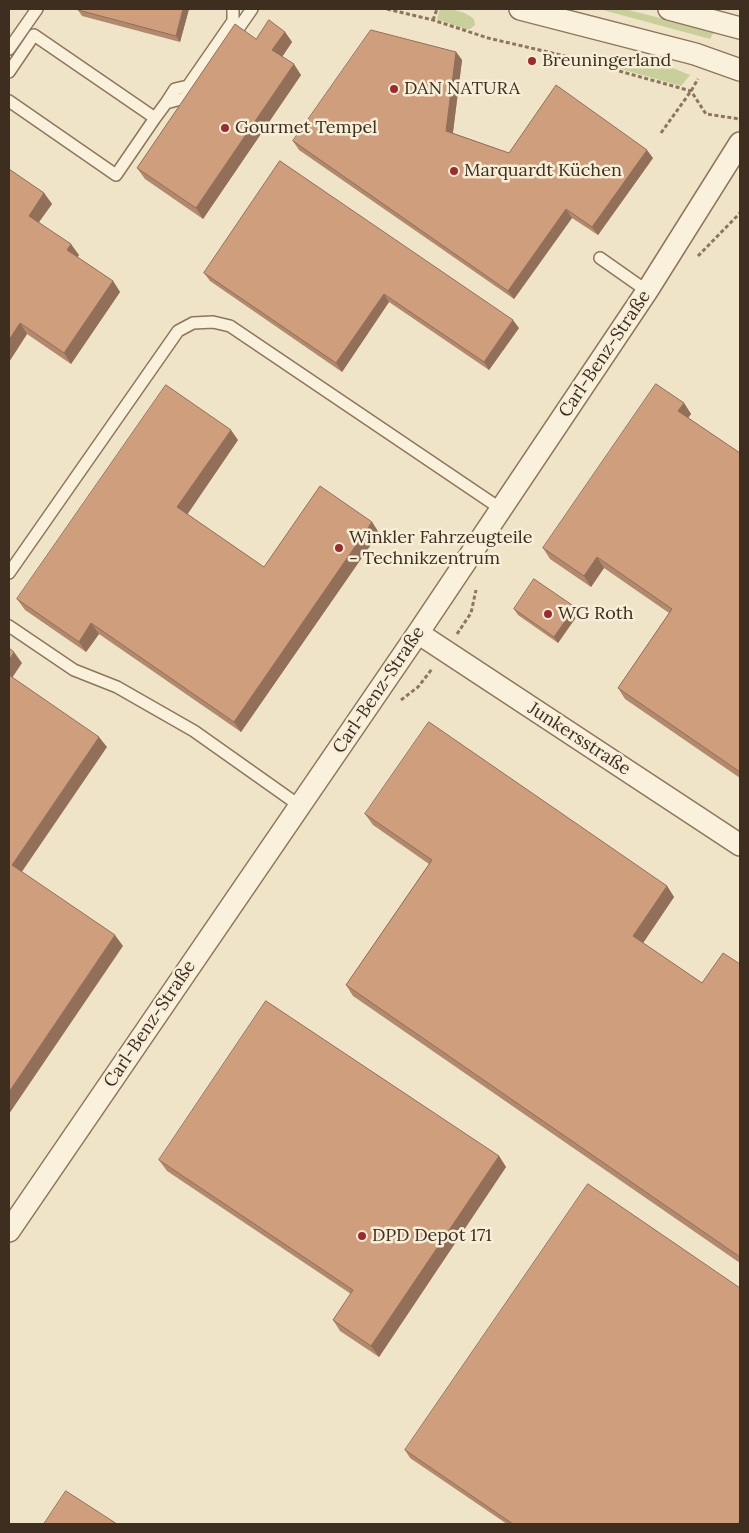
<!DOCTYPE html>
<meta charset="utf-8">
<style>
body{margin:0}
#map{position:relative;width:749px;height:1533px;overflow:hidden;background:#f0e4c8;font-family:Lora,serif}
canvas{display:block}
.frame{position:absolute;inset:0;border:10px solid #3d2e20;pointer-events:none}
</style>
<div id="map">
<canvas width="749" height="1533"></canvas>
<div class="frame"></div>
</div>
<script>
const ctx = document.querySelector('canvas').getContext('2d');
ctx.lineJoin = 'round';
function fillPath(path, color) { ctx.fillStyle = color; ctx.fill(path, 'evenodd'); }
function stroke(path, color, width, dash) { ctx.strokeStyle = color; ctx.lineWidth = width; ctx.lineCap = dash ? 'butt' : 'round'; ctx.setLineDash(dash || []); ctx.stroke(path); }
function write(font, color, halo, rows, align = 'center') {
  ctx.font = font + ' Lora,serif'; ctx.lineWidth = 5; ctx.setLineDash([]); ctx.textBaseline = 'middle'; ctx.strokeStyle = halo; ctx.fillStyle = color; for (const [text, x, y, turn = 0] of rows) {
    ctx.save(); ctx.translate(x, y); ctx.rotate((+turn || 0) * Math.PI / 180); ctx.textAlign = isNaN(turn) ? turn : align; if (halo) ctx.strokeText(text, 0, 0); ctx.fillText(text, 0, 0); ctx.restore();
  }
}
const green = new Path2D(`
 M440,9C453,9 464,11 474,19L475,25L470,29H465L437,19Z
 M599,9H625L714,32L710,39Z
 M594,55L665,65L690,75L681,86L593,61L592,59Z`);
const path = new Path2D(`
 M387,9L433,20L488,38L565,56L691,91L706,114L740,119
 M433,20L437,9
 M661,133L691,91L698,79
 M698,256L740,213
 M457,634L471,613L476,590
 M401,700L418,687L432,669`);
const lane = new Path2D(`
 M231,39L252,9
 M9,49L37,9
 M9,72L34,35L155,118L116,175L9,101
 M166,103L175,89L188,86L233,21V9
 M155,118L166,103L192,96L196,90
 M600,258L647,291
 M9,573L178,331L193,323L213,322L230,326L501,509
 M9,626L74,670L117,687L194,731L300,806`);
const street = new Path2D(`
 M520,9L695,54L740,70
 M669,9L740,28
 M418,633L740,845
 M9,1231L418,633L647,291L740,143`);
const wall = new Path2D(`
 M78,9H189L180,42L82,16L78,10Z
 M285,32L292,42L282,57L301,75L203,219L145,179L137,168L256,39Z
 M456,52L462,60L453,133L509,153L653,158L598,235L572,218L514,299L299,150L293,141Z
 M280,161L519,328L489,370L389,302L342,372L210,281L204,273Z
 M9,169L44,193L52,204L39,222L79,255L77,257L113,281L120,292L71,364L27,334L9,362Z
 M684,403L691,414L688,418L740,453V778L625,699L618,688L669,613L604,568L591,587L550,559L543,548Z
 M238,440L187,514L264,567L372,522L379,533L241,732L99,634L86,652L25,610L17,599Z
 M575,607L579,613L558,643L518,615L514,609Z
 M365,814L667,886L674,897L643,943L702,983L740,964V1263L353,996L346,985L429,864L373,825Z
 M499,1156L506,1167L379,1357L340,1331L333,1320L351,1294L167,1171L159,1160Z
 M405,1450L740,1524H507L410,1458Z`);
const shadedWall = new Path2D(`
 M183,9H189L180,42L176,36Z
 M285,32L292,42L280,60L272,50Z
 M456,52L462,60L452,139L446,131Z
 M294,64L301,75L203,219L196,208Z
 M647,150L653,158L598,235L592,227Z
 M44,193L52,204L36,226L29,216Z
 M566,209L572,218L514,299L508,291Z
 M71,244L79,255L75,261L67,250Z
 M113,281L120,292L71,364L64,353Z
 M384,294L389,302L342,372L336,363Z
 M513,320L519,328L489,370L484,362Z
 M20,323L27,334L9,362V340Z
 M684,403L691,414L686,421L678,411Z
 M231,430L238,440L185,518L177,507Z
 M372,522L379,533L241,732L234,722Z
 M597,557L604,568L591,587L584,576Z
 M575,607L579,613L558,643L554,637Z
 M91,623L99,634L86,652L79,642Z
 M14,652L22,663L10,681L9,680V660Z
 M99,737L107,747L19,876L12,865Z
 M667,886L674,897L641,946L633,936Z
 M115,935L123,946L9,1114V1092Z
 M499,1156L506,1167L379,1357L371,1346Z`);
const building = new Path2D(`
 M78,9H183L176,36L78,10Z
 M269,20L285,32L272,50L294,64L196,208L137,168L235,24L256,39Z
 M371,30L456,52L446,131L509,153L556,85L647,150L592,227L566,209L508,291L293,141Z
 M280,161L513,320L484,362L384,294L336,363L204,273Z
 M9,169L44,193L29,216L71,244L67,250L113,281L64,353L20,323L9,340Z
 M656,384L684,403L678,411L740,453V772L618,688L672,609L597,557L584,576L543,548Z
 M166,385L231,430L177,507L264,567L320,486L372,522L234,722L91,623L79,642L17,599Z
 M534,579L575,607L554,637L514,609Z
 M9,648L14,652L9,660Z
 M9,675L99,737L12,865L115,935L9,1092Z
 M429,722L667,886L633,936L702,983L723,953L740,964V1257L346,985L432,860L365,814Z
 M266,1001L499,1156L371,1346L333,1320L353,1290L159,1160Z
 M588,1184L740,1288V1521L738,1524H513L405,1450Z
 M66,1491L117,1524H44Z`);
const markers = [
 [532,61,5,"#9e2a2b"],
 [394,89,5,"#9e2a2b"],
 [225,128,5,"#9e2a2b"],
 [454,171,5,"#9e2a2b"],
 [339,548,5,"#9e2a2b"],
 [548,614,5,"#9e2a2b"],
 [362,1236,5,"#9e2a2b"]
];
const poiNames = [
 ["Breuningerland",542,61],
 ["DAN NATURA",404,89],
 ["Gourmet Tempel",235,128],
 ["Marquardt Küchen",464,171],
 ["Winkler Fahrzeugteile",349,538],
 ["- Technikzentrum",349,559],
 ["WG Roth",558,614],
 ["DPD Depot 171",372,1236]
];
const streetNames = [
 ["Carl-Benz-Straße",605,354,-56],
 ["Carl-Benz-Straße",379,690,-56],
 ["Junkersstraße",579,739,33],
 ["Carl-Benz-Straße",150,1024,-56]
];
fillPath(green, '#c9cf9b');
stroke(lane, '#8d765c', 14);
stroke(street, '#8d765c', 24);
stroke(path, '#8d765c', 3, [4, 2.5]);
stroke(lane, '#faf1dc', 11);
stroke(street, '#faf1dc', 21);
fillPath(wall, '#b2896c');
fillPath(shadedWall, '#916f58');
fillPath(building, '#cf9f7d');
stroke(building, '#916f58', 1);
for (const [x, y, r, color] of markers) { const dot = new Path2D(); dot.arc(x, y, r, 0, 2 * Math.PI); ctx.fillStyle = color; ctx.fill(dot); stroke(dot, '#f7eed8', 2); }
write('18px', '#3d2e20', '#f7eed8', poiNames, 'left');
write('18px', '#3d2e20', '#f7eed8', streetNames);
</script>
